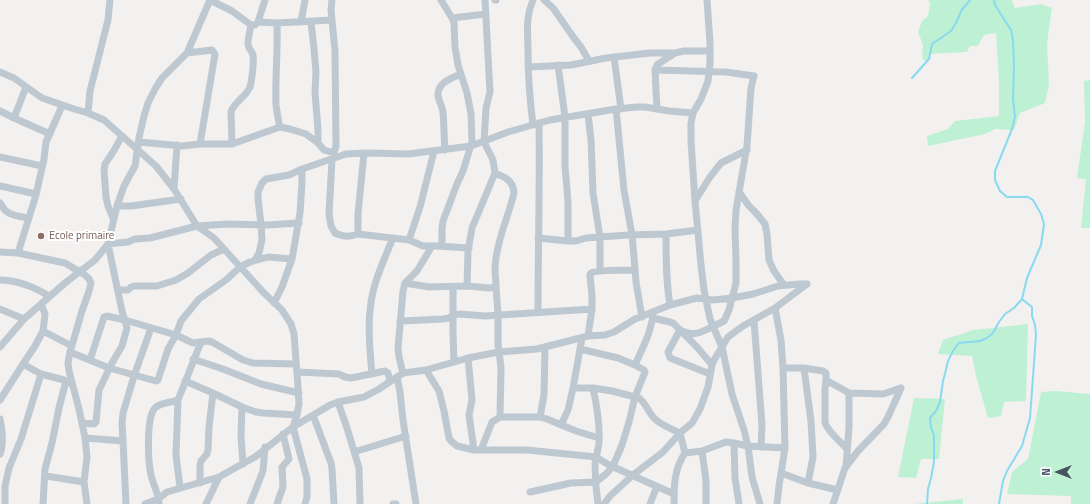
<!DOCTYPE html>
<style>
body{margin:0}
#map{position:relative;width:1090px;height:504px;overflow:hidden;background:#f3f0f0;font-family:"Titillium Web",sans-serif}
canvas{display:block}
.north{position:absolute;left:1038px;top:452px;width:40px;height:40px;-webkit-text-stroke:3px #fff;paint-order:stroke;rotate:270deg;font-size:11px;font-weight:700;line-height:16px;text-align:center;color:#47545f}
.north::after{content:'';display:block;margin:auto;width:14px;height:18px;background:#47545f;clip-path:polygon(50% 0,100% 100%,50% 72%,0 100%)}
</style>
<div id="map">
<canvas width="1090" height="504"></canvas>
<div class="north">N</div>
</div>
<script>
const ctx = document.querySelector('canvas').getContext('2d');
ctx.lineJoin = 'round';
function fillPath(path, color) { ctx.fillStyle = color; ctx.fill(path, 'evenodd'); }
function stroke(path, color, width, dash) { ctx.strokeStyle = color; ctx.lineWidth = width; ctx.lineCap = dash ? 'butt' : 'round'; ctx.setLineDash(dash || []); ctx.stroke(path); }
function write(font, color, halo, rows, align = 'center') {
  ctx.font = font + ' "Titillium Web",sans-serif'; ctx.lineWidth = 4; ctx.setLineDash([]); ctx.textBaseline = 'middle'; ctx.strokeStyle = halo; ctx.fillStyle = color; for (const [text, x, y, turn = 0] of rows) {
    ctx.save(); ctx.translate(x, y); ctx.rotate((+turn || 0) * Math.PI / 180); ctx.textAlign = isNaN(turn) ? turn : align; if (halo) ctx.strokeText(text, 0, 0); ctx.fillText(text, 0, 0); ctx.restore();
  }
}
const green = new Path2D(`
 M928,0H1012L1015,8L1041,4L1052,8L1047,43L1049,85L1045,103L1020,113L1014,130L995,129L985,134L928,146L927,136L948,129L955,121L999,116V81L996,33L984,35L978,46H970L967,52L930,54L929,59L926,62L922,58L923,45L918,32L922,21L928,16L930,3Z
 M1090,80V228H1081L1086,179L1077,178L1085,122L1084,81Z
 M1028,324L1026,401L1004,402L1001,416L988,418L976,376L972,356L938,354L943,340L973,330Z
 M1056,391L1090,394V504H1071V496L1007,494L1012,472L1028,459L1041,392Z
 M914,398L945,399L939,459H921L916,478L898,477Z
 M963,499V504H914Z`);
const stream = new Path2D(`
 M912,78L929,59L932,44L951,31L957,21L961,11L970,0
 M927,504L928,489L931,478L934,462V435L931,428L930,418L936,411L940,402L943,381L945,374L948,361L953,351L959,343L980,341L987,338L993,333L999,322L1005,314L1014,308L1022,299L1027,278L1041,245L1044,224L1041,214L1033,200L1028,197H1007L1000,191L995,180V171L1012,129L1015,117L1013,99L1014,65L1013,40L1011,30L995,5L994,0
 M999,504L1003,481L1007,471L1022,446L1030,418L1036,335L1035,325L1032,316V307L1022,299`);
const street = new Path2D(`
 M210,0L232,11L251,25H255L258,22L265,0
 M332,0L331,10L335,51L336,146L332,159L329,214L331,226L335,233C344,237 349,237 358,234V214L364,153
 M441,0L452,18L454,23L455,47L458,65L467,93L471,114L472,142L463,171L457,184L443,221L442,229V246
 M495,0H496
 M544,0L553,8L574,38L581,47L589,61
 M707,0L710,42V64L708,81L701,99L693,113L691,123V141L695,201L701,265L704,290L710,319L722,347L732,394L744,430L748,446L752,477L760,504
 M452,18L486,14
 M258,22L277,23C278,51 275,78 276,105C277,112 278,120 280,127
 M301,22L305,0
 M311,22L314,49L316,72L315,92L318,130V143
 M277,23L332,20
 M187,53L212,50L215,54L200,144H232L280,127L290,129L306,134L318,143L324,150L334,153
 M614,57L621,109
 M558,65L565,117V167L567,189L568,204V241
 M528,67L571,65L606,58L650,53H675
 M655,70L657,65L658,64L675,53L684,51H710
 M0,72L14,78L42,98L74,109L88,113L104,120L156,166L174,189L197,226L214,238L264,293L282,310L291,324L294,334L298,387L299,404L297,415L293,427L307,479V497L305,504
 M26,87L14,118L50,134
 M616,109L624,190L632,235L634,257L636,282L642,317
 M657,109L655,70L726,72L754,76L751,88L747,146L736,210L735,229L736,260V283L729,310L724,321C720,323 716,325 712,327C699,333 694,337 680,330L668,352L670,358L710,374
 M0,111L14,118
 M88,113L90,91L108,20L110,0
 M588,114L591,140L593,193L600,237V271
 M533,125C530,101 528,76 528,52C528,32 525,19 533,0
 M139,142L182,146L200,144
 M232,144L231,112C234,102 246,97 250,87C252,80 254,62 253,55C252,51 248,48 248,44C248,37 250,31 251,25
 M445,150C444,137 444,124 443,112C442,106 439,101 438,96C437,83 451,78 461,74
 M0,157L42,166
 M495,173C505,177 513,180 514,193C508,218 496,242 495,269C495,275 496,281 496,287
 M0,186L36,194
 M174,189L177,145
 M739,192L749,206L757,214L765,224L767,234L769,260L774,271L784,285
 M695,201L710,177L721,163L747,150
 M0,203C2,205 3,209 6,211C11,216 22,217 29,218
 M117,206H131L181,199
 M113,218L108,206L106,197L104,170L105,164L113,152L122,136
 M358,234L409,240L423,246H437L469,248
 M666,234C666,258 666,281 670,305
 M538,238L568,241H576L586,238L628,235L666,234L698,230
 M409,240L420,207L434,151
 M0,252L18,253L65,263L85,275L89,279L91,283L89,291L82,311L70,352L68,363L69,371L79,409L85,438L87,457L84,482L87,504
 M18,253L36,195L44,159L46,142L62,106
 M255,260L259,253L262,240L261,224L258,199V192L262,183L266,179L289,175L302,169
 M0,280C17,280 34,287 49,296
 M405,283L429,287L467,286
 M453,287V334L454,362
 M118,290H128L131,287L134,286H157L176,280L188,273L211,255L224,249
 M274,303L282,287L292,259L300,213L302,183V169L346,154L367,153L408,154L471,146L508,132L550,120L616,109L637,107H645L669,111L693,113
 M775,308L781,340L783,368H804L823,371L826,373V380L849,393L883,394L901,388
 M0,309L24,319
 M538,312C538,249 540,186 539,123
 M653,318L670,322L673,323L697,347L712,365
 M400,321L443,319L449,318L453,315L460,314L485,316L592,309
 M754,321L762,425L761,447
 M43,331L72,346
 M588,336L592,309V295L590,276C590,275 590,274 591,273C595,270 628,270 635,270
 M582,338L573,388H593C597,406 600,424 599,443C598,450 596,457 595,464C595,477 596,491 598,504
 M0,347L24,319L65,283L95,260L108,244L128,242L135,239L150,238L197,226L228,224L267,225L299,223
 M580,349L618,358L635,365
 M70,352L109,368L156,381L158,380L168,349L176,335L181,321L199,299L226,280L240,267L250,262L268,257L292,259
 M468,358L472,400L469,415L474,450
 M193,359L223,369L261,384L299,393
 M90,360L104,317L107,316L125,320L176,335L193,343L208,341L212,342L219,346L243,360L253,363L296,364
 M804,368L811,421L813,457L808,483
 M426,370L439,391L444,411L449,438L451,441L457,446L474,450H527L596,457L609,465L674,494
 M297,372L339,374L345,377L351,378L385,371L388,373L390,381
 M403,373L399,357L398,348L403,291L405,283L417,271L432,246
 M41,374L64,380L69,383
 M372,374C369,343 366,311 376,281C381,266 387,252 393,238
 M397,377L400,392L403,420L416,504
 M826,380L825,389V423C829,433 840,441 847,449
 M185,381L213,393L242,407L256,412L263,413L297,415
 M593,388L612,391L639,398C646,403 648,412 655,419C661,425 672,429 680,433L685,453
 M0,400L23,364
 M338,402L347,428L359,468L360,504
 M242,407L241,435L243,464
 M313,415L331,463L332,469L334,504
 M500,417H540L547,419L576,431L599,438
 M540,417L544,395L545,347
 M0,419C2,429 4,445 0,454
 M82,423L94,424L96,422L99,390L112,363L122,346L127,328L122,311L108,244L117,206L124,186L135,166L139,138L144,116L148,103L155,89L162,78L187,53L210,0
 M561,425L568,410L573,388
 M85,438L123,441L126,504
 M123,441L122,423L123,413L134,376L151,328
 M734,443L735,478L739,504
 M481,450L492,422L500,417L501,368L498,344V314L496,287L489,288L467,286L468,251L472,228L495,173L493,160L484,142L486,108L490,92L485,0
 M702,451L706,481V504
 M354,452L406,436
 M846,467L849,427V393
 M781,473L808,483L838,490
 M46,476L84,482
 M200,483V465L201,461L207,454L208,450L209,427L213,393
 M180,488L176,455L178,400L201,342
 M530,492L571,483L596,482L606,474L613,466L622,445L629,422L635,397L645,372L644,370L635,365C642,349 652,331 653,313
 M5,504V486L9,468L21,439L41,374L23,364L35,346L43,331L45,314L41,304
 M43,504L45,469L52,443L59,408L66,381
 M145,504L158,499L167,492L219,477L233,469L255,457L293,427L330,405L338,402L364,397L379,389L403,373L426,370L468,358L499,352L537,349L588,336L605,335L614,332L635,319L670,305L689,300L697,298L713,300L732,298L753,294L778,286L799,284H807
 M159,504C159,494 153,485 151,475C148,462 146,417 155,408C161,402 171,403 178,400
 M206,504L219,477
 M250,504L263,471L265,447
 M277,504L283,487L282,467L289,459L283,434
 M393,504H396
 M604,504L610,496L633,475L663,452L680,433L692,423L700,409L708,387L712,365L714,360L728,337L743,326L775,308L807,284
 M650,504L657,486
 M674,504C674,486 674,469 685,453L702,451L726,442L734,443L748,446L785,448
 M777,504L779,486L785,448L783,368
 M833,504L845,468L858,451L884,424L888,417L901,388`);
const markers = [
 [41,236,4,"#8d6e63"]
];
const educationNames = [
 ["Ecole primaire",49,236]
];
fillPath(green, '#bef1d3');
stroke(stream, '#89d9f0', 2);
stroke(street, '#bec8d0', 7);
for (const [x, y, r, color] of markers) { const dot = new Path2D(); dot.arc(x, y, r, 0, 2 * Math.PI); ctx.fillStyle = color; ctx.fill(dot); stroke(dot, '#fff', 1.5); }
write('11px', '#785e54', '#fff', educationNames, 'left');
</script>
